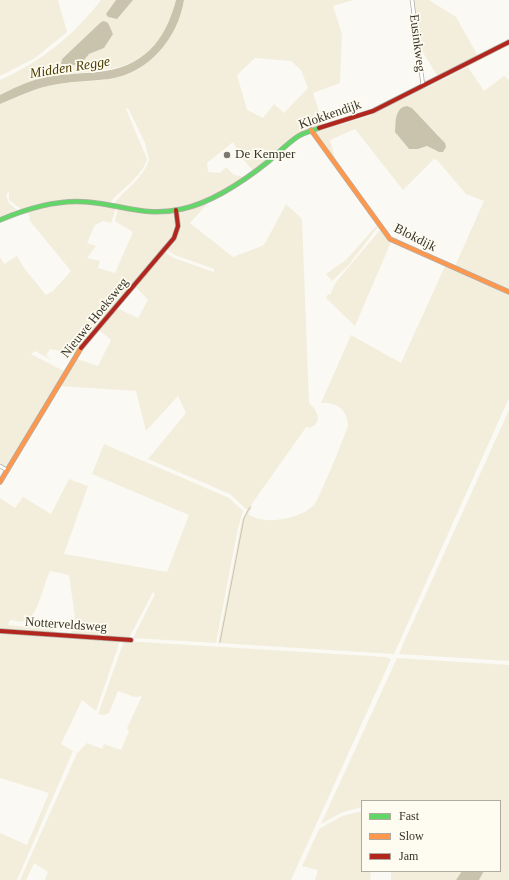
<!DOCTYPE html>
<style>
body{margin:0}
#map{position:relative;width:509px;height:880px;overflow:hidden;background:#faf9f4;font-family:Georgia,serif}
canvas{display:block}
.legend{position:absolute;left:361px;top:800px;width:140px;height:72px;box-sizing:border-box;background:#fefbf0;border:1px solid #afaba0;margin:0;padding:5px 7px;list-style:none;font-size:12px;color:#383429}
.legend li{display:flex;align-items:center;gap:8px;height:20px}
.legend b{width:20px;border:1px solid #afaba0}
</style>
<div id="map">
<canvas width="509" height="880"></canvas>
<ul class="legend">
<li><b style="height:5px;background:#63d668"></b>Fast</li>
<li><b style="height:5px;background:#ff974d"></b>Slow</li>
<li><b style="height:5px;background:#b3261e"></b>Jam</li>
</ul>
</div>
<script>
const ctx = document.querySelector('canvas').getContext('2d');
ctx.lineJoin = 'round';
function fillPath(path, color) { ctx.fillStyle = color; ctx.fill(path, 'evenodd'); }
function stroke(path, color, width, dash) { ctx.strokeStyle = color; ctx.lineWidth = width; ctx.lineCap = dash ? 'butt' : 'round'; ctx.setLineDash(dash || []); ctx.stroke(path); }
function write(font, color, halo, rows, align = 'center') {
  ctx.font = font + ' Georgia,serif'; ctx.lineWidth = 3.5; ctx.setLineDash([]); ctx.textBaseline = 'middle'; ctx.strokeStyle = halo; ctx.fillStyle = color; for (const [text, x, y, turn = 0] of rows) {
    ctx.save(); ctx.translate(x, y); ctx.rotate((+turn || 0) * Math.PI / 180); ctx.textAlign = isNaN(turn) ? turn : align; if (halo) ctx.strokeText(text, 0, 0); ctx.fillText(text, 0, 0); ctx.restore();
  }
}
const green = new Path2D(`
 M0,0H58L67,32L35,58L0,76Z
 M101,0H116L106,14L112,19L133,0H176C159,65 130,68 70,74C53,76 15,87 0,95V80C41,62 74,35 101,0ZM101,22L104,48L89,54L81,64L65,66L61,64L62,59Z
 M184,0H353L333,6L342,34L340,83L313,93L323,124L302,132L254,172L241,157L233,142L207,163L208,172L220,173L226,167L234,175L246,177C199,206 168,216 114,204C125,189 144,178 149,159L145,143L128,108L126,109L147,159C142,177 122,188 110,203C80,196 51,199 21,209L9,200V191L6,195L9,203L17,210L0,217V104C19,95 37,87 58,84C75,81 92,82 109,79C149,72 178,39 184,0ZM255,58L291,61L301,70L308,88L284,113L274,104L263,118L247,110L237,75Z
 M413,0H429L456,17L478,56L438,77L419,46Z
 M468,67L484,91L504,76L509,80V291L455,266L484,201L466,194L437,160L434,159L403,190L355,129L330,140L336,162L314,132L369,116ZM406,106L412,108L443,140L436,151L427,146L418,149H409L395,132L397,112Z
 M210,201L190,223L233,257L264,245L286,204L302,219L309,403C318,410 324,425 308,428L307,426L251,505L252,508L248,514C265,526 300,519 314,505C320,498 344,437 348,426C347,409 337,402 321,403L351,335L401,363L445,266L509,294V398L394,654L218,643L242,520L247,510L230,494L148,459L186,413L178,396L146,431L136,391L59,386L77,359L98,366L111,340L99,330L117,308L138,318L148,300L136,287L165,252L174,258L214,272V269L175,255L167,250C178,237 182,229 179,212Z
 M71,203H93L116,208L111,223L103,221L95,225L87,243L96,246L87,258L100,261L98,268L115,273L133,232L115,221L118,208L166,213H175L177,224L175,235L75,354L50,349L46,355L51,360L35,351L31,354L64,371L6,466L0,464V257L4,264L17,256L24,268L46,295L53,291L71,271L29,220L30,217L27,211Z
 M377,225V228L348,266L332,281L326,274L347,259Z
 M380,230L391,242L355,326L326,298L328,294L330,295L336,282Z
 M509,410V661L399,654L403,644Z
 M104,444L229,498L243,511L238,528L216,643L133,638L155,594L153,592L129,638L71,634L75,617L69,575L50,571C44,582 38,618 25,621C20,623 14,620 10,620L8,625L48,629L64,634L0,629V498L15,508L23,497L51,514L69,479L88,486L64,554L167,572L189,515L92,474Z
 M0,633L120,641L96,711L82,700L61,744L73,751L17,880H0V833L27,845L49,793L0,778Z
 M124,641L386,657L391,659L291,880H45L48,872L34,863L26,880H20L77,753L87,743L102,749L104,744L121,750L129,731L127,728L142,696L135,697L118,691L109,713L104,715L98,714Z
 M397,658L509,665V880H479L484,871H500V801H362V807L343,812L321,824Z
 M362,811V871H371L370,880H315L318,870L302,866L319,829L342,816Z
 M391,871H462L456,880H391Z`);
const water = new Path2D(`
 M116,0H133L117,19L108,17L106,14Z
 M176,0H184C178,38 149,73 109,79C92,81 75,81 58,84C37,87 19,96 0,104V95C12,89 26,82 39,79C58,74 78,74 97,72C143,68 165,42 176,0Z
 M104,21L108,23L113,34L104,48L89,54L81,64L73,65L61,64L62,59L101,22Z
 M407,106L412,108L445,143L446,147L443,152H439L427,146L418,149H409L395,132C396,122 394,108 407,106Z
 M462,871H484L479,880H456Z`);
const stream = new Path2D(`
 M220,642L244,518L250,507`);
const street = new Path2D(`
 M412,0L423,86
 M0,466L7,470`);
const fast = new Path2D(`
 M0,220C28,208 58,199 88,202C123,205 145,217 182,209C214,202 244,181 269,161C278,153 287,144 297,137C303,133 312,131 319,128`);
const slow = new Path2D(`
 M311,130L390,239L509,292
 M0,482L81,348`);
const jam = new Path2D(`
 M319,128L373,111L509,42
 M81,348L174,238L178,226L176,210
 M0,631L131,640`);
const markers = [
 [227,155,4,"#7c7970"]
];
const streetNames = [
 ["Eusinkweg",417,43,83],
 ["Klokkendijk",330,115,-19],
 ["Blokdijk",415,238,27],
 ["Nieuwe Hoeksweg",95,318,-51],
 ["Notterveldsweg",66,625,4]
];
const poiNames = [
 ["De Kemper",235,155]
];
const waterNames = [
 ["Midden Regge",70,68,-9]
];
fillPath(green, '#f3eedc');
fillPath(water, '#c9c3ad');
stroke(stream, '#c9c3ad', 1);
stroke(street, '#b0aea6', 4.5);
stroke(fast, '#b0aea6', 5.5);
stroke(slow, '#b0aea6', 5.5);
stroke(jam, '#b0aea6', 5.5);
stroke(street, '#fefefd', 3);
stroke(fast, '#63d668', 4);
stroke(slow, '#ff974d', 4);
stroke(jam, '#b3261e', 4);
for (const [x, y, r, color] of markers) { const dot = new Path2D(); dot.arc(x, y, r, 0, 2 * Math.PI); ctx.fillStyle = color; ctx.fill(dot); stroke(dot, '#fefbf0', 1.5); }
write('13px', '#383429', '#fefbf0', streetNames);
write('13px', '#383429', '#fefbf0', poiNames, 'left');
write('italic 14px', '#4b3d03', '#fefbf0', waterNames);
</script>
